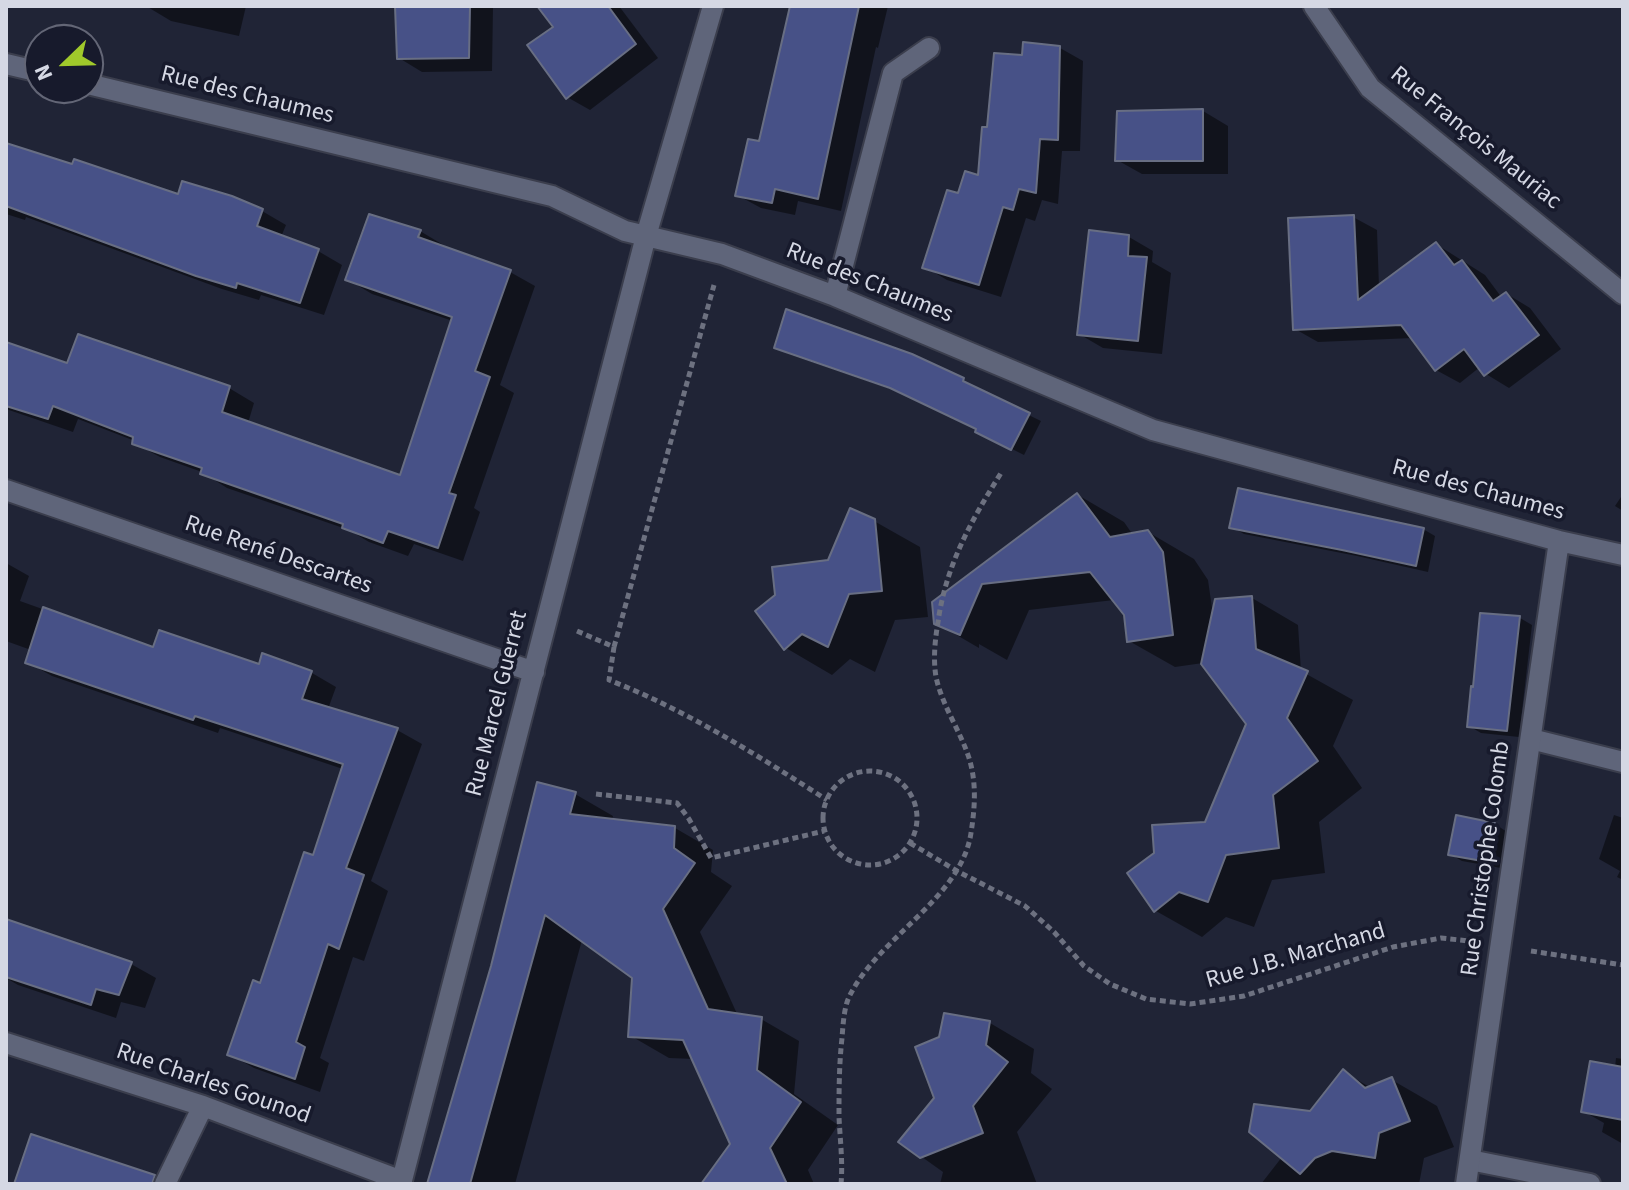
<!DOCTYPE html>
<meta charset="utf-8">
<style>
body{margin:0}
#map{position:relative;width:1629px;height:1190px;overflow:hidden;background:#202436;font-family:"Source Sans 3",sans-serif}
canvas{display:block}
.frame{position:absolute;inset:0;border:8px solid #d5d8e4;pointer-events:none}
.north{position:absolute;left:24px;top:24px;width:80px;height:80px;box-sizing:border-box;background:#171a2c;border:2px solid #636676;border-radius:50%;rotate:247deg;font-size:22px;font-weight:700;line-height:32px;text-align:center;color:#d5d8e4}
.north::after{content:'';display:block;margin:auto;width:28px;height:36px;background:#a0c92b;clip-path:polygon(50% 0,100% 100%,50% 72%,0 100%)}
</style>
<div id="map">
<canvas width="1629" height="1190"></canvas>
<div class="frame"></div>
<div class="north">N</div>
</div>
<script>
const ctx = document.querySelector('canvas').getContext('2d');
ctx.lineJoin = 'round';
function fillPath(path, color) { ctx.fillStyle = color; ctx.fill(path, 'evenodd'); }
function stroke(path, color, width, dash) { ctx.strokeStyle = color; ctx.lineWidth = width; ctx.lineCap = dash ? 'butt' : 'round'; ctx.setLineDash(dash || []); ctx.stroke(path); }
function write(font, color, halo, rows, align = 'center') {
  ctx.font = font + ' "Source Sans 3",sans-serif'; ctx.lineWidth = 7; ctx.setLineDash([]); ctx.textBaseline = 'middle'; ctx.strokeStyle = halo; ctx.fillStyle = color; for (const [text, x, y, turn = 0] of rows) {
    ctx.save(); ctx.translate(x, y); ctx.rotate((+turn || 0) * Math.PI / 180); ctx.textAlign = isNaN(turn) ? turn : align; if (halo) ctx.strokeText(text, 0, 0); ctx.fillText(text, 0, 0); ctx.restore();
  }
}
const shadow = new Path2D(`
 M146,6H246L239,36L171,21Z
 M397,6L493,7L492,71L422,72L399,58Z
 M563,6H619L658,58L590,110L567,97L556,28Z
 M793,6H888L878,48L876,47L841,211L798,201L795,215L761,208L737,195L761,144Z
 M1060,48L1083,61L1080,151H1062L1058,204L1042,200L1035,221L1026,218L1001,297L947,280L925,267L959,195L980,178L988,130L1024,57Z
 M1203,111L1228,126V174H1142L1117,160Z
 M6,144L179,196L232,198L262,211L286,225L281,237L318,251L342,265L324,315L261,295L259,300L222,289L26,217L25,220L6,214Z
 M1353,217L1377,230L1379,287L1436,244L1485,275L1502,298L1507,294L1530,308L1561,349L1509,388L1486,374L1480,367L1460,383L1436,370L1413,338L1318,342L1295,329Z
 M420,231L445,246L444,248L510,272L535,286L500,385L514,393L474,508L480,512L463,561L414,544L408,556L369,542L349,530L227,488L202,472L160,457L134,443L135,441L78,419L73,432L6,409V343L69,365L229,388L254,403L248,423L401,478L453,321L372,294L347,279Z
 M1129,237L1153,251L1152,262L1171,273L1162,354L1103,348L1079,334Z
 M776,347L912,355L963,380L976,387L975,389L1041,421L1024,455L990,438L979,429L905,394L788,354Z
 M1623,494V511L1615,506Z
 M1078,495L1124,522L1133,535L1148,532L1194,559L1208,580L1213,615L1252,598L1298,625L1301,671L1353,700L1333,746L1362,788L1319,822L1325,873L1272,880L1254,927L1226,917L1202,937L1156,911L1206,824L1248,723L1203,663L1175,667L1129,641L1125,614L1114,600L1029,610L1007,660L979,644V648L936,623Z
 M874,521L920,547L928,617L895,620L875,672L850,659L832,675L786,648L829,561Z
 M1232,527L1423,529L1435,536L1428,572L1357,556L1244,534Z
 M6,563L29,576L20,601L154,649L260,666L264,655L312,673L336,687L328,709L397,730L422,744L371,881L388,891L364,961L353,957L320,1058L329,1063L320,1092L254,1068L229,1054L261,985L314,858L343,769L220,728L218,733L52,676L27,662L31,650L6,641Z
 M1520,618L1532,625L1519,737L1481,733L1469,726L1475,689Z
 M575,794L613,816L612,821L675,828L713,850L711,872L732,886L700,932L738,1016L761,1019L799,1041L794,1094L838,1125L808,1170L814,1184H703L733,1144L694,1059L669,1058L631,1036L634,978L582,940L515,1184H429Z
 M1614,815L1623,818V880L1617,877L1620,871L1599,859Z
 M1495,824L1507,832L1501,868L1462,861L1450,854Z
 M6,921L131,964L156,978L145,1008L121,1002L116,1018L18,985L6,978Z
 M990,1023L1034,1049L1031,1073L1052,1089L1017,1132L1037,1184H940L943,1172L901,1142L937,1098Z
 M1616,1058L1623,1059V1144L1602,1132L1604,1123L1583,1111L1615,1068Z
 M1344,1072L1371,1088L1392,1080L1437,1106L1454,1147L1424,1158L1419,1184H1261L1282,1157L1310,1114Z`);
const building = new Path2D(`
 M395,6H470L469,58L397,59Z
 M537,6H608L636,44L566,99L527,45L553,27Z
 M790,6H859L818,199L775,189L772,203L735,196L748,139L759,141Z
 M1023,42L1060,46L1058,140L1040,139L1036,193L1019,189L1013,210L1003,207L979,285L922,268L947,190L958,193L965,171L978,175L982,127H987L994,53L1022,55Z
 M1203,109V161H1115L1117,111Z
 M6,143L72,164L74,159L178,194L182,181L232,196L263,209L257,226L319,249L300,303L237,283L236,288L196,276L6,206Z
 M369,214L421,230L418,237L511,270L475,371L490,377L449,493L456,495L438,548L388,531L383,543L342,528L343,524L200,474L202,468L132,444L133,437L53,406L48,419L6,406V342L67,363L78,334L230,386L222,412L400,475L452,317L345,280Z
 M1354,215L1358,300L1436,242L1454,265L1462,260L1493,301L1506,292L1539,335L1484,376L1464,349L1435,371L1401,325L1293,330L1288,218Z
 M1089,230L1129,235L1128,256L1147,257L1138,341L1077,335Z
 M786,309L912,354L964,378L963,381L1030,413L1011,450L975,432L976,429L890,388L774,348Z
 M1238,488L1424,528L1416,566L1342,550L1229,528Z
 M1077,493L1110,537L1148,530L1163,552L1173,635L1127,642L1124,615L1090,572L982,584L960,635L934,624L932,602Z
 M850,508L875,519L882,591L849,594L828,647L802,634L784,650L755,611L775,595L772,567L828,560Z
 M1252,596L1256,649L1308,671L1287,718L1318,761L1273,795L1279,848L1226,855L1208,902L1179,892L1154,912L1127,873L1154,853L1152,825L1205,822L1246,724L1201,664L1215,599Z
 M43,607L153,647L159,630L259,664L262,653L312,671L302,699L398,728L346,868L364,875L339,949L328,944L296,1042L305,1047L295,1079L227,1055L253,980L260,983L304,852L313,855L343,764L195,716L193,720L25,663Z
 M1480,613L1520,616L1507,731L1467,727L1471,686L1473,687Z
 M537,782L576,792L570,814L675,826L674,848L695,863L663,909L708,1009L762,1017L757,1070L801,1102L770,1148L787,1184H701L730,1144L683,1040L628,1037L632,978L545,915L470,1184H427L491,966Z
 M1456,815L1495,823L1488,862L1448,855Z
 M6,919L132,962L119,995L96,989L91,1005L6,977Z
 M944,1013L990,1021L986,1045L1008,1062L973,1106L983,1133L920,1158L898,1142L934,1098L915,1047L939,1037Z
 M1590,1061L1623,1067V1120L1581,1112Z
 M1343,1069L1365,1088L1392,1077L1410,1121L1379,1133L1375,1158L1332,1151L1315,1158L1300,1174L1249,1132L1254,1104L1310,1111Z
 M31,1134L155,1175L152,1184H14Z`);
const path = new Path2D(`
 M577,631L614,647L609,680C686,710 757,755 827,800
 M614,647L714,285
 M823 818a47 47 0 1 1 94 0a47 47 0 1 1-94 0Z
 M596,794L677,803L689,819L711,858L824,831
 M910,843L957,871L1025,906L1054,932L1084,966L1110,984L1146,999L1190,1004L1244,996L1393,947L1441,938L1469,941
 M1531,951L1623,965
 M841,1184C843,1162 840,1139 839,1117C839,1091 839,1065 842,1038C843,1025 844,1008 849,997C878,937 961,899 971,833C975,807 977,781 968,755C959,729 942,705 936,677C933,659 935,640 938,622C946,565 971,521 1001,473`);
const lane = new Path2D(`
 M1531,739L1623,762
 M1470,1160L1590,1184`);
const street = new Path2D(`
 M1314,6L1370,88L1623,294
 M6,64L40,72
 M88,84L552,196L625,231L722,254L835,296L1153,430L1559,541L1623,555
 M835,296L893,73L929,48
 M6,490L534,672
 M6,1043L203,1106L402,1181
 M165,1184L203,1106
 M401,1184L646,236L713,6
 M1466,1184L1559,541`);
const streetNames = [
 ["Rue des Chaumes",247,96,14],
 ["Rue François Mauriac",1475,139,39],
 ["Rue des Chaumes",869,284,22],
 ["Rue des Chaumes",1478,491,15],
 ["Rue René Descartes",278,556,19],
 ["Rue Marcel Guerret",498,704,-76],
 ["Rue Christophe Colomb",1487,859,-82],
 ["Rue J.B. Marchand",1296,957,-16],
 ["Rue Charles Gounod",213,1085,19]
];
fillPath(shadow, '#0007');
fillPath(building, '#475187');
stroke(building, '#686e83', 2);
stroke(lane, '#3b3e4d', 24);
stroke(street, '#3b3e4d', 24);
stroke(path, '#6d7180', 5, [6, 4]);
stroke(lane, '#5f657a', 20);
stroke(street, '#5f657a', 20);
write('24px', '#d5d8e4', '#171a2c', streetNames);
</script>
